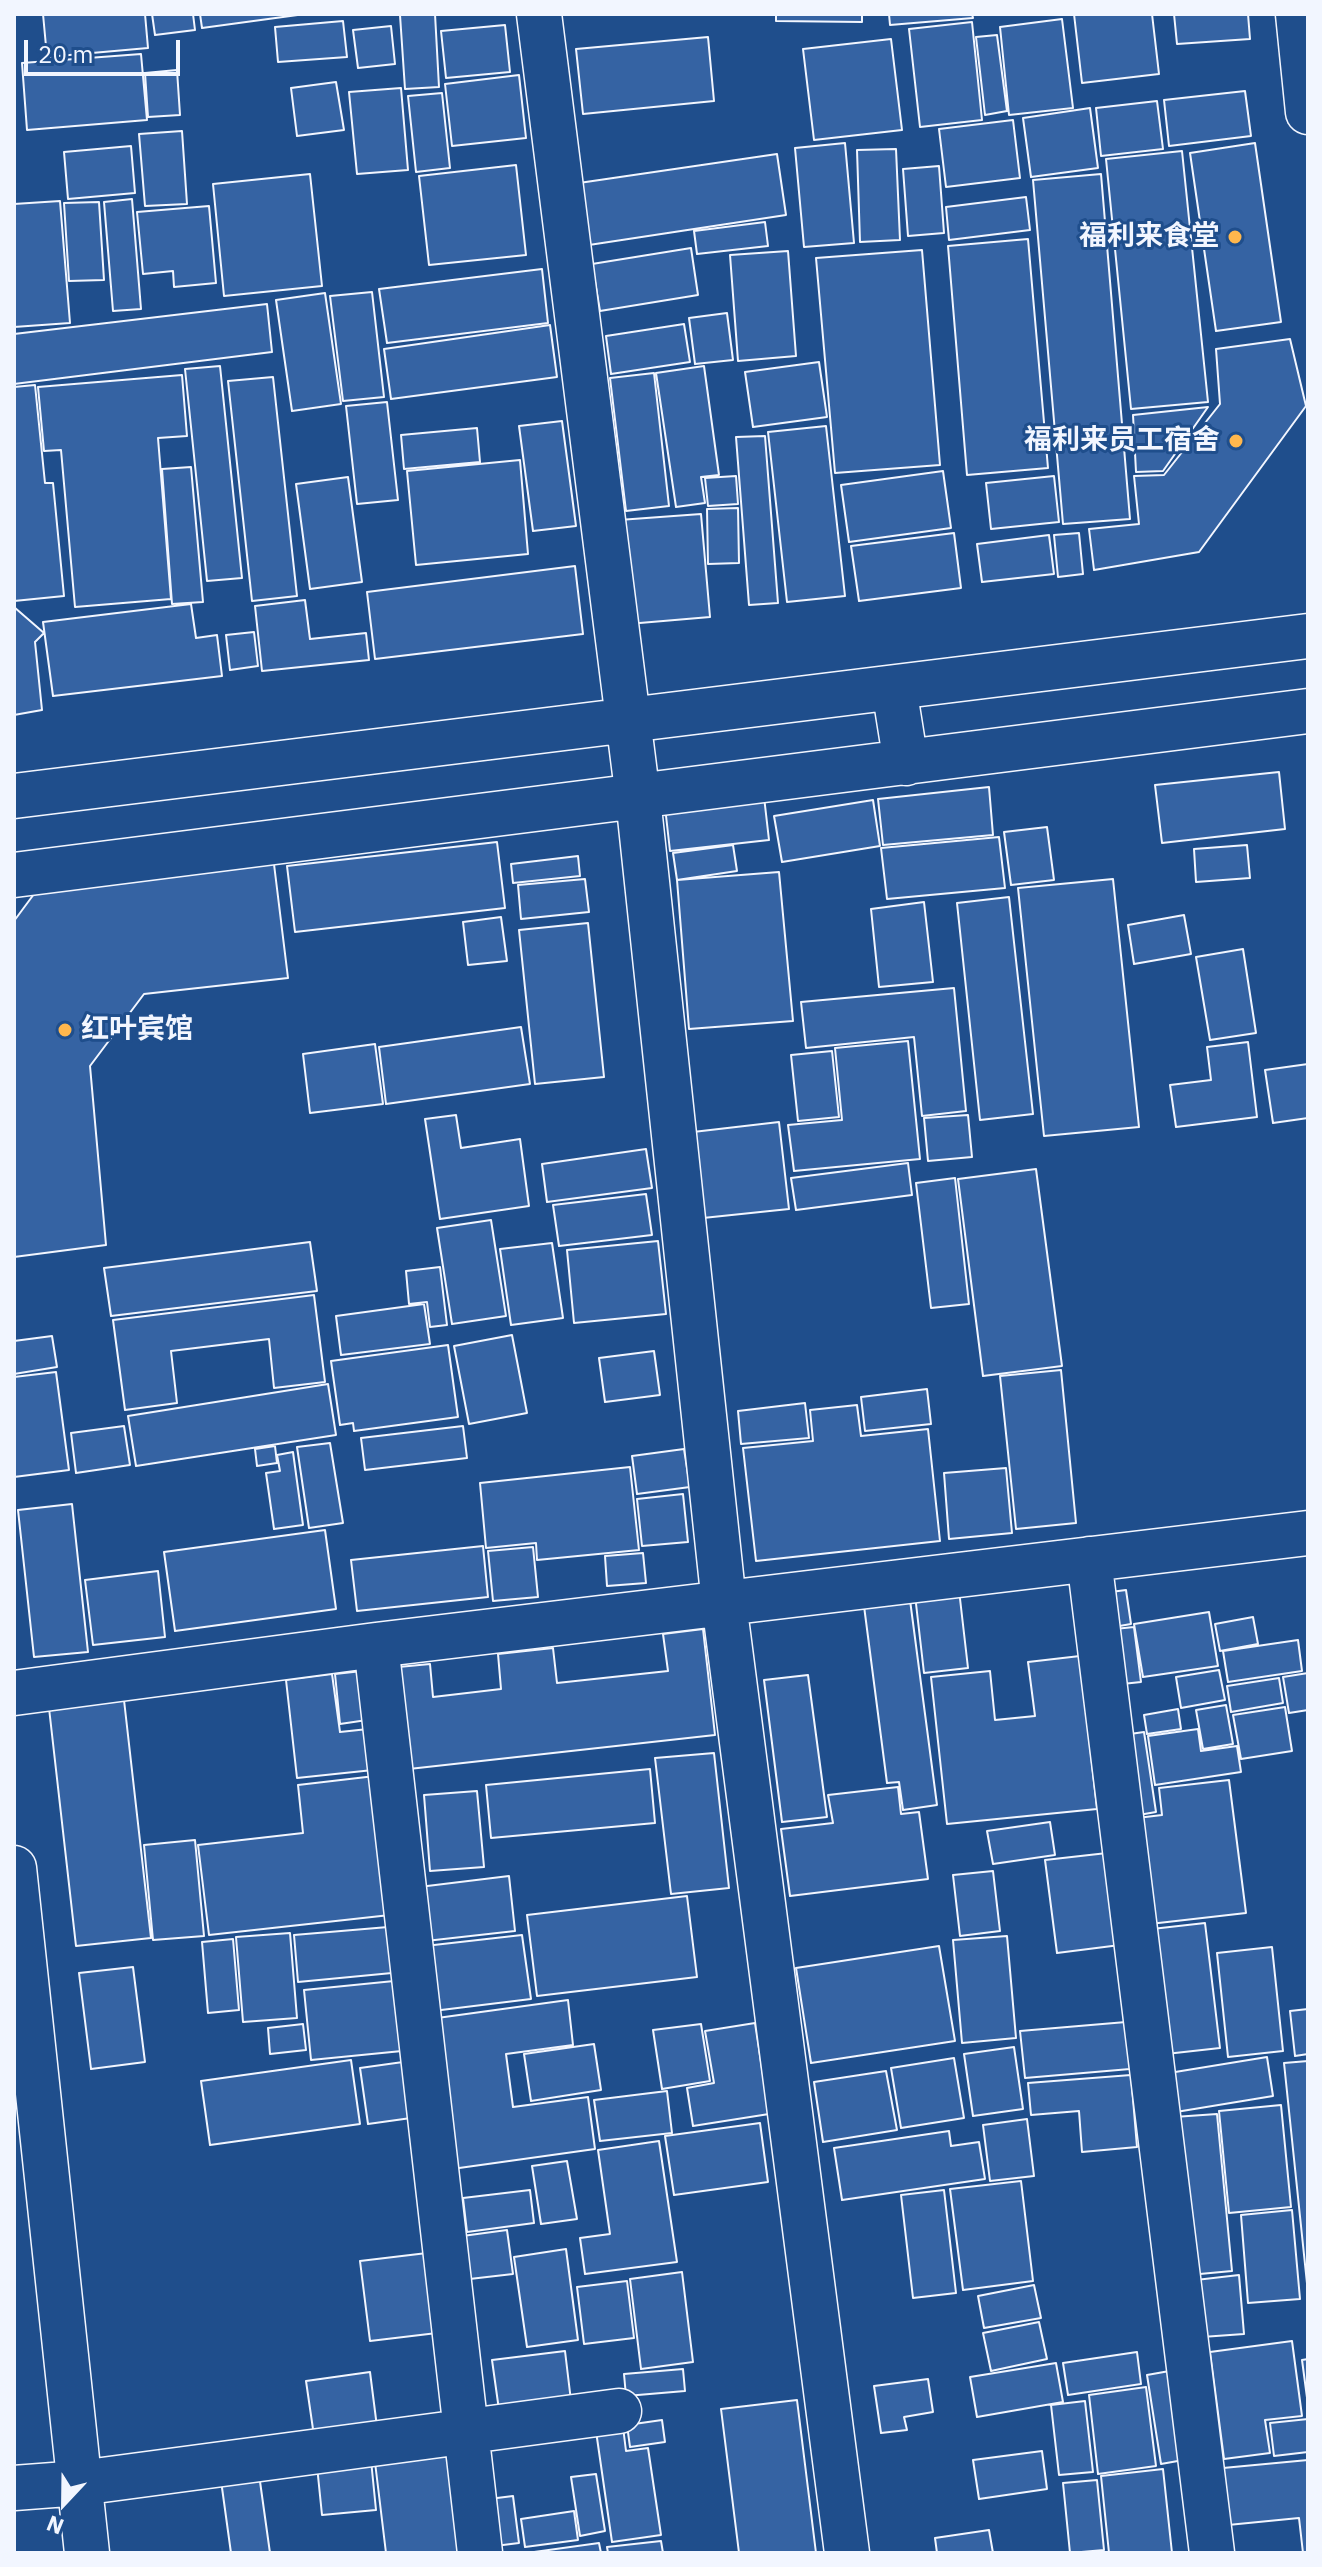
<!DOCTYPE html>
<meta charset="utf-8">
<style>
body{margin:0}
#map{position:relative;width:1322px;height:2567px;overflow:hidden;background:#1f4e8c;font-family:"IBM Plex Sans",sans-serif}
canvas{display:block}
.frame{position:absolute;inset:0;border:16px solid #f2f6ff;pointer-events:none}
.north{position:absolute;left:24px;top:2463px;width:80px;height:80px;-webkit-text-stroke:6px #1f4e8c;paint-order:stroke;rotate:202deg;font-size:22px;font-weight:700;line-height:32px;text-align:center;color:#f2f6ff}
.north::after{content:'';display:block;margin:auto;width:28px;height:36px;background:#f2f6ff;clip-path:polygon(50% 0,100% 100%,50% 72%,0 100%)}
.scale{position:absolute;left:24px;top:40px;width:156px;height:36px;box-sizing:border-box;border:4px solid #f2f6ff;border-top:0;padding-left:10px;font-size:24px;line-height:28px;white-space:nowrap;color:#f2f6ff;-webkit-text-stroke:6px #1f4e8c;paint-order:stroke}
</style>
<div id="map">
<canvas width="1322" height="2567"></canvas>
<div class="frame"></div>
<div class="north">N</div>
<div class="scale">20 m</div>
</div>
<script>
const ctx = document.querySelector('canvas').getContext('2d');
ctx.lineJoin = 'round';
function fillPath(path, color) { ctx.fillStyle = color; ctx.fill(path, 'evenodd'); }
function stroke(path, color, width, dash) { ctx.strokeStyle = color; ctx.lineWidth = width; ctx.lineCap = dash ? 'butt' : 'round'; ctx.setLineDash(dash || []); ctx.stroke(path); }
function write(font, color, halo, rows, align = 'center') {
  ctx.font = font + ' "IBM Plex Sans","Noto Sans SC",sans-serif'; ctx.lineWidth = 6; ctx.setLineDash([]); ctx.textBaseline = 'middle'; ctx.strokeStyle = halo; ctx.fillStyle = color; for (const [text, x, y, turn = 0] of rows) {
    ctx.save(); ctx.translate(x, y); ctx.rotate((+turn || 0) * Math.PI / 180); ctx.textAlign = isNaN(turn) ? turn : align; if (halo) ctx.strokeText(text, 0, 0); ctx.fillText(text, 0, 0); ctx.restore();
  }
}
const building = new Path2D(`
 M43,14H145L148,48L47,57Z
 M152,14H193L195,30L155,35Z
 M200,14H305L202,28Z
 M435,14L439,87L405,89L400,15Z
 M776,14H862V22L776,21Z
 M889,14H972L973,18L890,25Z
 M1074,14H1152L1159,74L1082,83Z
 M1174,14H1248L1250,39L1177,44Z
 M1062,19L1073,108L1009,115L1000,27Z
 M343,21L347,57L278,62L275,27Z
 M972,22L982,120L920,127L909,29Z
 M505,25L510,72L446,78L441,31Z
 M391,26L395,64L358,68L353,30Z
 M997,35L1007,111L985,115L976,37Z
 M708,37L714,101L583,114L576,49Z
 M891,39L902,130L814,140L803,49Z
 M141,54L147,120L27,130L22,63Z
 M177,70L180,115L148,117L145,73Z
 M519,75L526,138L452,146L445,84Z
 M336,82L344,130L297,136L291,88Z
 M401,88L408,170L357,174L349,92Z
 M1245,91L1251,136L1169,146L1164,100Z
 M442,93L450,168L416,172L408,96Z
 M1157,101L1163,149L1101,156L1096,108Z
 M1090,108L1098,168L1031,177L1023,118Z
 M1013,120L1020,178L946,187L939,129Z
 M182,131L187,204L145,206L139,134Z
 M845,143L854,243L804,247L795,148Z
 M1255,143L1281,322L1216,331L1190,153Z
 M131,146L135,193L68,199L64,152Z
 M896,149L900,240L860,242L857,150Z
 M1182,151L1208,402L1131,409L1106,159Z
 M777,154L786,215L589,245L579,183Z
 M516,165L526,255L429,265L419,176Z
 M939,166L944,233L908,236L903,169Z
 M310,174L322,286L224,296L213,184Z
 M1101,174L1130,519L1063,524L1033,180Z
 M1026,197L1030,230L949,240L946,207Z
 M132,199L141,309L113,311L104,202Z
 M60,201L70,323L14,327V204Z
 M99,202L104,280L69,281L64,203Z
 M209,206L216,283L174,287L173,271L143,274L137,212Z
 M765,222L768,246L697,254L694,231Z
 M1028,239L1048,468L967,475L948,246Z
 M691,248L698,295L600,311L592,264Z
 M922,250L940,465L835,473L816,258Z
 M788,251L796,356L738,361L730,255Z
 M542,269L548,323L387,343L379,289Z
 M372,292L384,397L343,401L330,296Z
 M325,293L341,404L292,411L276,300Z
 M267,304L272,352L14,384V334Z
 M727,313L733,360L695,364L689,318Z
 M684,324L690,362L611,374L606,336Z
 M550,325L557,377L391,399L384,349Z
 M1290,339L1306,406L1199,552L1094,570L1089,529L1139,524L1134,476L1164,475L1220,404L1216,349Z
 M819,362L827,417L753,427L745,372Z
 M220,366L242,578L207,581L185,369Z
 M704,366L719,475L701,477L705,503L676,507L656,373Z
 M654,373L669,506L626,511L610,378Z
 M182,375L187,436L158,438L171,599L75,607L61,450L44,451L38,387Z
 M273,377L297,596L252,601L228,381Z
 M35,385L45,483H53L64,596L14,601V387Z
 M387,402L398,500L357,504L346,406Z
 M1208,407L1163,471L1136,472L1133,415Z
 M562,421L576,526L533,531L519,426Z
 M826,426L845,596L787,602L768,432Z
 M477,428L480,462L404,469L401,435Z
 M765,436L778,603L749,605L736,437Z
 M520,460L528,554L416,565L407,471Z
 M191,467L203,602L172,604L162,469Z
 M943,471L951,528L849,542L841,485Z
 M736,476L738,504L708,506L705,478Z
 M1054,476L1059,522L991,529L986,483Z
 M348,477L362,582L310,589L296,484Z
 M738,508L739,563L708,564L707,509Z
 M701,514L710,617L628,624L619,520Z
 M954,533L961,588L859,601L851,546Z
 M1079,533L1083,574L1058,577L1054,535Z
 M1049,535L1054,574L982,582L977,544Z
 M575,566L583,634L375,659L367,592Z
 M305,600L310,639L366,633L369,660L262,671L255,606Z
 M191,604L196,638L217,635L222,676L53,696L43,622Z
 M14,607L44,633L35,642L42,710L14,715Z
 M254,632L258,666L230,670L226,635Z
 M1279,772L1285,829L1162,843L1155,785Z
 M989,787L993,835L883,845L878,799Z
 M763,788L769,840L670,851L664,798Z
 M873,800L880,846L782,862L774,816Z
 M1047,827L1054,880L1011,885L1004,832Z
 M999,837L1005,888L887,899L881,848Z
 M497,842L505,908L295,932L287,866Z
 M733,845L737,871L677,880L673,853Z
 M1247,845L1250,878L1196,882L1194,849Z
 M273,856L288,978L144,994L90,1066L106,1245L14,1257V921L37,890Z
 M578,856L580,876L513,883L511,864Z
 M779,872L793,1021L689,1029L677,880Z
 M585,879L589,912L521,919L518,885Z
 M1113,879L1139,1127L1044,1136L1018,888Z
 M1009,897L1033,1114L980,1120L957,903Z
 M924,902L933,982L879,987L871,909Z
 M1184,915L1191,954L1134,964L1128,925Z
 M501,917L507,961L468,965L463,922Z
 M588,923L604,1077L535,1084L519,930Z
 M1243,949L1256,1033L1210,1040L1196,957Z
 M954,988L966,1111L922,1116L914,1037L806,1048L801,1002Z
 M521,1027L530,1084L386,1104L379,1047Z
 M908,1041L920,1159L794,1171L788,1125L842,1120L835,1048Z
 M1248,1042L1257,1117L1176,1127L1170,1085L1211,1080L1207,1047Z
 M375,1044L383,1104L310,1113L303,1054Z
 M832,1051L839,1117L798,1121L791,1055Z
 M1308,1064V1118L1273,1123L1265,1070Z
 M456,1115L461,1148L520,1139L529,1206L440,1219L425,1119Z
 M968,1115L972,1157L928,1161L924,1118Z
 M779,1122L789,1209L703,1218L693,1132Z
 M646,1149L652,1188L547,1202L542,1164Z
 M908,1163L912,1195L796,1210L791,1178Z
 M1036,1169L1062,1366L983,1376L958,1179Z
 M955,1178L969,1304L931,1308L916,1183Z
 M646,1194L652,1235L559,1246L553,1205Z
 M491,1220L506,1316L452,1324L437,1228Z
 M658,1241L666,1314L574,1323L567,1250Z
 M310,1242L317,1291L111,1316L104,1268Z
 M552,1243L563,1318L511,1325L500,1249Z
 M440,1267L447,1325L430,1327L427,1302L409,1304L406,1271Z
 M314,1295L325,1382L274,1388L269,1339L171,1351L177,1403L125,1410L113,1320Z
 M424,1304L430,1344L341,1355L336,1316Z
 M512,1335L527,1413L469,1424L454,1346Z
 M52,1336L57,1367L14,1374V1341Z
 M448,1345L458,1417L354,1431L353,1423L340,1425L331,1361Z
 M654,1351L660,1395L605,1402L599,1358Z
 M1061,1370L1076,1523L1016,1529L1000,1376Z
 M56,1372L69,1470L14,1477V1377Z
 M328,1384L336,1435L136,1466L128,1416Z
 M927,1389L931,1424L865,1431L861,1397Z
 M805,1403L809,1438L741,1444L738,1411Z
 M857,1405L861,1436L928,1429L940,1541L756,1561L743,1448L813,1441L810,1410Z
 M124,1426L130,1465L76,1473L71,1433Z
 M463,1426L467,1458L365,1470L361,1438Z
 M330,1443L343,1523L309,1528L297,1447Z
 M275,1446L277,1463L257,1466L255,1449Z
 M684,1449L690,1487L637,1494L632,1456Z
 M293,1452L303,1525L274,1529L266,1473L280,1471L277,1455Z
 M630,1467L639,1550L537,1560L536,1543L486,1548L480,1483Z
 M1006,1468L1012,1533L949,1539L944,1473Z
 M683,1494L688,1542L642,1546L637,1499Z
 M72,1504L88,1652L34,1657L18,1510Z
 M325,1530L336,1609L175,1631L164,1552Z
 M483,1546L488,1597L357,1611L351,1560Z
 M533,1547L538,1597L493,1601L488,1551Z
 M643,1553L646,1583L607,1586L605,1556Z
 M158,1571L165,1637L93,1645L85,1580Z
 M959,1590L968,1668L924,1673L915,1595Z
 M1126,1590L1131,1624L1108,1628L1103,1593Z
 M910,1600L937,1805L903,1810L899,1782L887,1783L864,1606Z
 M1209,1612L1218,1666L1143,1677L1134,1624Z
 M1253,1617L1258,1644L1220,1651L1215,1624Z
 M1134,1627L1141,1682L1113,1685L1105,1630Z
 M703,1629L715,1735L400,1770L388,1668L430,1664L433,1697L501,1689L498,1654L553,1648L557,1683L668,1671L663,1634Z
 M1298,1640L1302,1671L1228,1682L1223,1651Z
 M1080,1656L1097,1809L947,1824L931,1677L990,1671L995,1720L1035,1716L1028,1662Z
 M1219,1670L1225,1700L1181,1708L1176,1677Z
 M362,1671L367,1720L340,1724L335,1674Z
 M1308,1673V1710L1289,1713L1283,1677Z
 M332,1674L340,1732L368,1729L373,1770L297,1778L286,1680Z
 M808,1675L827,1817L782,1822L764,1680Z
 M1279,1678L1283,1703L1231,1712L1227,1686Z
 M124,1700L151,1938L76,1946L49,1708Z
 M1226,1705L1233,1744L1203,1749L1196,1710Z
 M1285,1707L1292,1751L1241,1759L1233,1715Z
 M1178,1709L1181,1729L1147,1734L1144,1715Z
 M1198,1729L1201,1751L1237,1746L1241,1772L1155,1785L1148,1736Z
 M1144,1732L1156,1812L1127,1817L1116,1736Z
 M714,1753L729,1888L671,1894L655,1758Z
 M650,1769L655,1823L491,1838L486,1785Z
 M375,1776L390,1915L209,1935L198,1845L303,1833L298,1785Z
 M1229,1780L1246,1913L1141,1925L1129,1819L1162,1815L1159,1788Z
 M898,1787L901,1814L919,1812L928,1879L790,1896L781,1829L833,1823L828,1795Z
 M477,1791L484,1867L430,1871L424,1795Z
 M1050,1822L1055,1855L993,1864L987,1831Z
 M195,1840L204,1936L153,1940L144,1845Z
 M1107,1853L1120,1945L1057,1953L1045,1860Z
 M993,1871L1000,1931L960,1936L953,1875Z
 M509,1876L515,1931L426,1941L419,1887Z
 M687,1896L697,1977L537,1996L527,1915Z
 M1205,1923L1220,2048L1166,2054L1152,1929Z
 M388,1927L392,1973L298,1982L294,1935Z
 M290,1933L297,2018L243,2022L236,1937Z
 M522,1935L531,1999L433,2011L425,1946Z
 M1007,1936L1016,2038L962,2043L953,1940Z
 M233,1939L239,2010L208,2013L202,1942Z
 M939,1946L955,2041L811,2063L796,1968Z
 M1272,1947L1283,2051L1228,2057L1217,1953Z
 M133,1967L145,2062L91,2069L79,1973Z
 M394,1981L402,2051L311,2060L304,1990Z
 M568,2000L573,2045L506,2054L513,2107L588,2097L595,2149L452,2169L430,2019Z
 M1308,2009V2054L1295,2056L1290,2011Z
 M1126,2022L1130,2069L1025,2078L1020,2031Z
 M755,2023L769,2114L693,2126L687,2088L714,2083L705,2031Z
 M303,2024L306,2050L270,2054L268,2028Z
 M701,2024L710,2081L662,2089L653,2030Z
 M594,2044L601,2090L531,2101L524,2054Z
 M1014,2047L1023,2109L973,2116L964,2054Z
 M1267,2057L1273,2096L1176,2112L1169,2073Z
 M954,2058L964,2118L901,2128L891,2068Z
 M351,2060L360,2124L210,2145L201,2081Z
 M1308,2061V2293L1284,2063Z
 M403,2062L411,2118L368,2124L360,2068Z
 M886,2071L897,2130L823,2142L814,2082Z
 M1131,2075L1137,2147L1082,2152L1079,2111L1031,2115L1028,2083Z
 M667,2091L672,2133L600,2141L594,2100Z
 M1281,2105L1291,2207L1229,2213L1219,2111Z
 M1217,2114L1232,2271L1189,2275L1174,2117Z
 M1027,2119L1034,2176L990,2181L983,2125Z
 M760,2123L768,2182L674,2195L665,2136Z
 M949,2131L951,2146L979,2142L985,2179L842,2200L834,2148Z
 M659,2141L677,2262L585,2274L580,2238L610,2234L598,2150Z
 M567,2161L577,2219L541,2224L532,2166Z
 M1021,2181L1033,2281L963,2290L950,2189Z
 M530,2190L534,2223L467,2232L463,2198Z
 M944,2190L956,2293L913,2298L901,2195Z
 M1292,2210L1300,2299L1248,2303L1241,2215Z
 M507,2230L513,2274L461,2280L455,2237Z
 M566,2249L578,2340L527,2347L514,2257Z
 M427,2253L437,2333L370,2341L360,2261Z
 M682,2272L693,2362L641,2369L630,2279Z
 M1239,2275L1244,2334L1202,2337L1196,2280Z
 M627,2281L634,2338L584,2344L577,2287Z
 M1034,2285L1041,2318L984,2328L978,2296Z
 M1039,2322L1047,2359L991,2371L983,2333Z
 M1292,2341L1302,2416L1265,2420L1270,2453L1224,2459L1210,2352Z
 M565,2351L571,2401L499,2410L492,2360Z
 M1137,2352L1141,2384L1068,2395L1063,2363Z
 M1308,2359V2405L1302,2360Z
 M1056,2363L1063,2402L977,2417L970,2377Z
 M683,2369L685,2391L626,2396L624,2374Z
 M1175,2370L1189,2459L1161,2464L1147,2375Z
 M370,2372L377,2427L314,2436L306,2381Z
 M928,2379L933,2412L904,2417L907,2430L881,2433L874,2386Z
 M1146,2387L1156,2466L1098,2474L1089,2395Z
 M797,2400L816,2553H739L721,2409Z
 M1085,2401L1093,2472L1059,2475L1051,2405Z
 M1308,2419V2452L1274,2456L1270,2423Z
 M662,2420L665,2442L630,2447L627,2425Z
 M623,2427L626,2451L648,2448L661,2535L612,2542L596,2431Z
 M453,2445L467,2553H386L374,2454Z
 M1042,2451L1047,2489L979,2499L973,2460Z
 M257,2460L270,2553H231L219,2466Z
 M371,2460L376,2510L322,2515L317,2466Z
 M1308,2460V2553H1303L1299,2518L1228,2525L1223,2468Z
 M1163,2469L1172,2553H1109L1101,2476Z
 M596,2474L605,2531L580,2536L571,2477Z
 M1097,2480L1104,2550L1070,2553L1063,2483Z
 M513,2496L519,2543L487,2547L481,2500Z
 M574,2511L578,2540L525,2547L521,2519Z
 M989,2530L993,2553H937L935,2538Z
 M661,2541L663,2553H608L607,2547Z
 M599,2543L601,2553H527Z`);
const street = new Path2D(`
 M539,14L638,798L724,1603L847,2553
 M894,688L906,763
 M14,796L1308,636
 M14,875L1308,711
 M1089,1559L1212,2553
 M376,1645L480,2553
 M14,1693L376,1645L1308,1533
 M14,1868L87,2553
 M14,2488L80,2483L619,2411`);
const secondary = new Path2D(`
 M1298,14L1308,112`);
const markers = [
 [1235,237,8,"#ffb74d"],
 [1236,441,8,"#ffb74d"],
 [65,1030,8,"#ffb74d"]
];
const poiNames = [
 ["福利来食堂",1219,237],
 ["福利来员工宿舍",1220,441],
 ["红叶宾馆",81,1030,"left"]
];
fillPath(building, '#3563a3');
stroke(building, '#f2f6ff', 2);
stroke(street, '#f2f6ff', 47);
stroke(secondary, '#f2f6ff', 47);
stroke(street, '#1f4e8c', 44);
stroke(secondary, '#1f4e8c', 44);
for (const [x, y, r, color] of markers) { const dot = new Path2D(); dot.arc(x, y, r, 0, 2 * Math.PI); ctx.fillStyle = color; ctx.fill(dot); stroke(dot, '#1f4e8c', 3); }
write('bold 28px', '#f2f6ff', '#1f4e8c', poiNames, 'right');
</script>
